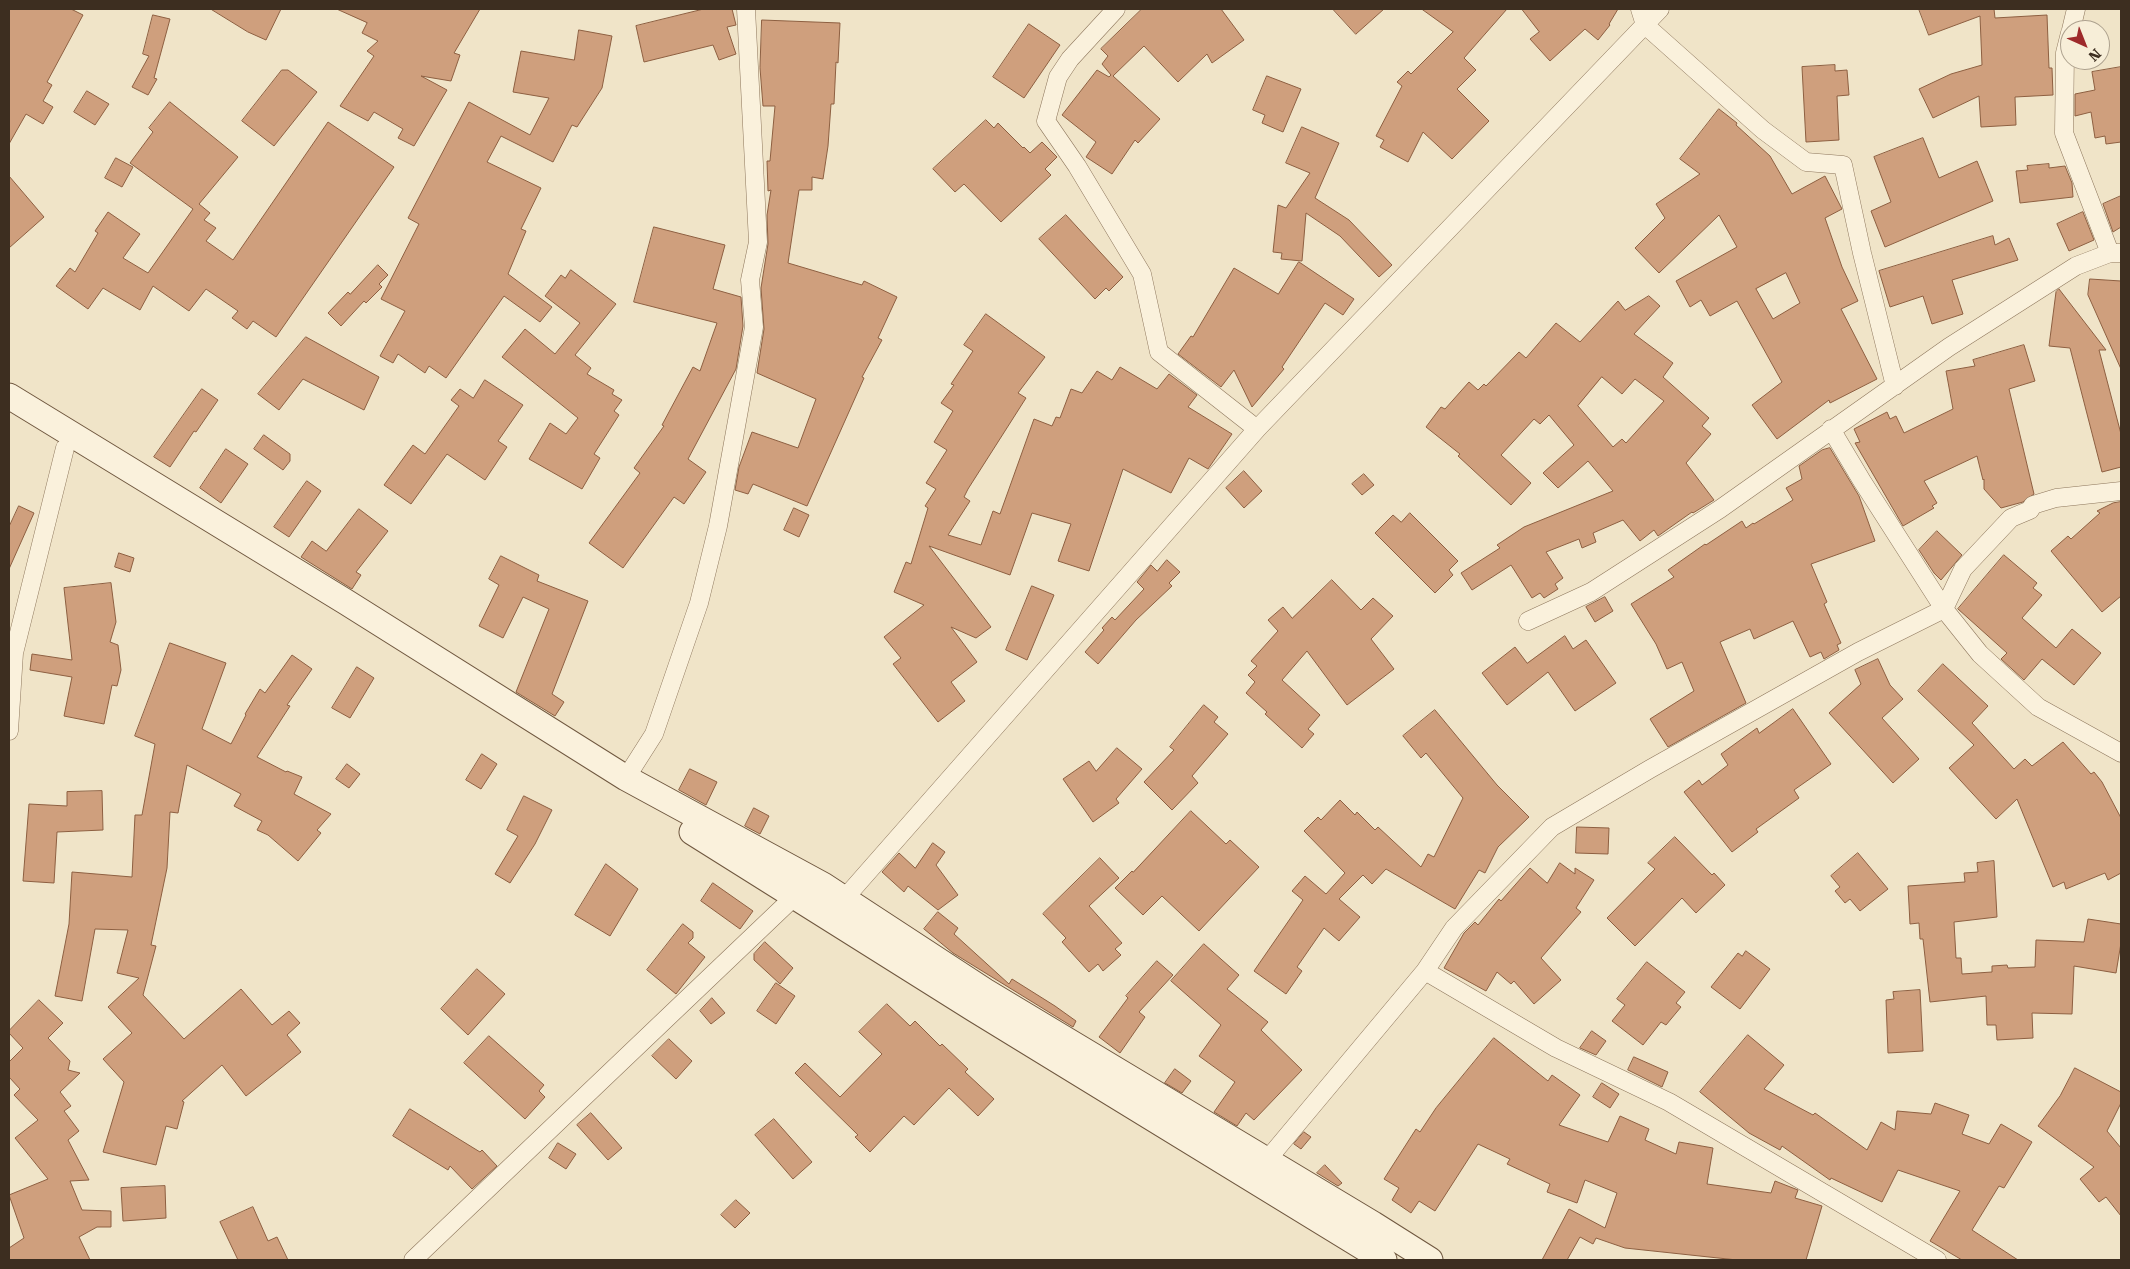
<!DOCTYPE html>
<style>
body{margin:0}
#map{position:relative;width:2130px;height:1269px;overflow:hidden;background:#f0e4c8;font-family:"Roboto Serif",serif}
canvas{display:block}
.frame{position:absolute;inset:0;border:10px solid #3d2e20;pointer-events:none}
.north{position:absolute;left:2060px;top:20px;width:50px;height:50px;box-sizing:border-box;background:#f7eed8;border:1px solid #ada18e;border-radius:50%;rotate:136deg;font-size:14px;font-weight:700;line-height:20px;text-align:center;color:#3d2e20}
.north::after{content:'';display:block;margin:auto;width:18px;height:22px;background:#9e2a2b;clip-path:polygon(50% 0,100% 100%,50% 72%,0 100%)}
</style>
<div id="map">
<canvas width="2130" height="1269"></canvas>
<div class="frame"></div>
<div class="north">N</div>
</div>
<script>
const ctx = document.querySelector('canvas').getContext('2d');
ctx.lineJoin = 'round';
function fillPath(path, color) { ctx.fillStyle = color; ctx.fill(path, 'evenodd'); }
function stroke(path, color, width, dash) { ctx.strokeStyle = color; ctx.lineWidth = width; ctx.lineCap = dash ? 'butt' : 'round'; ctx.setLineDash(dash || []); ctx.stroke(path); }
const building = new Path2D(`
 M9,9H71L83,15L47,82L52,85L43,101L53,107L43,124L26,114L9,144Z
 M211,9H281L266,40L248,32Z
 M337,9H480L454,53L460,55L451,81L421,76L447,90L414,146L398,138L403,129L374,112L368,121L340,106L374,56L367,51L378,41L362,33L367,23Z
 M704,9H732L736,25L727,27L736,54L719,60L713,45L644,62L636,26Z
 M1142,9H1221L1244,40L1212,63L1207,54L1178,82L1144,46L1113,76L1160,119L1138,143L1135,140L1112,174L1086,157L1096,142L1062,115L1097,70L1109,77L1111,75L1102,64L1108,56L1101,49Z
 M1333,9H1384L1356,34Z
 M1422,9H1507L1464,58L1476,70L1457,89L1489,121L1452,159L1423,132L1408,162L1380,147L1384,140L1376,136L1402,86L1397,82L1408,71L1411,74L1453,32Z
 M1522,9H1618L1609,24L1610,25L1598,40L1585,29L1550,61L1530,39L1539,32Z
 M1919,9H1994L1995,18L2047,15L2049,68H2052L2053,95L2015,97L2016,125L1981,127L1979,96L1933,118L1919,89L1951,74L1982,65L1980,16L1929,35Z
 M153,15L170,19L154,78L157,79L148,95L132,87L149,56L143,54Z
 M762,20L840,23L838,63L836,62L834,104H831L828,146L823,179L812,177V190H799L788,263L862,285L864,281L897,297L878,338L882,340L862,377L864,378L807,506L753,484L748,494L735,490L739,467L752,432L798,448L816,399L757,373L764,329L761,288L768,244L767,215L771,190L768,191L767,161H770L775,106H763L760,68Z
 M1029,24L1060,45L1024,98L993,77Z
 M579,30L612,36L602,88L577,127L572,125L553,162L501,136L487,162L541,188L521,229L526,231L508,274L552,307L540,322L504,296L446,378L429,366L425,373L398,354L393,363L380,356L405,311L381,299L419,224L408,218L469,102L530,135L549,98L513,92L521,51L574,60Z
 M1835,65V71L1847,70L1849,95L1837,96L1839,140L1806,142L1802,67Z
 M2121,67V142L2106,144L2105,136L2095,138L2091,112L2075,116V94L2095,90L2092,72Z
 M282,70H288L317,92L274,146L242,121Z
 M1267,76L1301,89L1283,132L1262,123L1265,115L1253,110Z
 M87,91L109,104L95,125L74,112Z
 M170,102L238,157L199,204L210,213L204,220L216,228L206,241L233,260L328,122L394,167L276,337L253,321L247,329L232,318L238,311L206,289L189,311L153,286L140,310L103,288L88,309L56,286L70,268L75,272L98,233L95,231L108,212L140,234L123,258L148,273L193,209L130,163L153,132L149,128Z
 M1719,109L1737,123L1736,125L1770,156L1792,194L1825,176L1842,209L1825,218L1842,267L1858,301L1841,309L1877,379L1830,403L1829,400L1777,439L1752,405L1782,382L1737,301L1710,316L1701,300L1690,307L1676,281L1737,247L1719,215L1659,273L1635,248L1665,218L1656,204L1700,174L1680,159ZM1786,273L1800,303L1773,319L1756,289Z
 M986,120L994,128L998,123L1023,148L1024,147L1030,153L1042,142L1057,157L1045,169L1051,175L1001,222L964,184L955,192L933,169Z
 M1302,127L1339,143L1315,198L1349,220L1392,265L1379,277L1340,236L1306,213L1302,261L1281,259L1282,253L1273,252L1278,205L1286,208L1310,173L1286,163Z
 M1923,138L1939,178L1977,161L1993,201L1885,247L1871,211L1891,202L1874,157Z
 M116,158L133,167L122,187L105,178Z
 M2049,164V168L2065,166L2072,183L2073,197L2020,203L2016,171L2028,170L2027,166Z
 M9,176L44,217L9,248Z
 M2121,196V227L2113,232L2103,204Z
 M2083,212L2094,240L2069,251L2057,224Z
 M1066,215L1123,277L1109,291L1106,288L1095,299L1039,239Z
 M654,227L725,245L713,289L741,297L743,326L736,369L688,459L706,472L684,504L674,497L623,568L589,543L640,473L634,468L664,426L662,425L693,367L700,371L717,323L634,302Z
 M1993,236L1995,245L2009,238L2018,260L1952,280L1963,314L1932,324L1923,296L1890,307L1879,271Z
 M1299,262L1354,299L1343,315L1325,303L1282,367L1284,369L1252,407L1234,370L1221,387L1178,354L1191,336L1193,337L1234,268L1278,294Z
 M378,265L388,275L379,284L382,287L366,303L364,301L341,326L328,313L348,292L350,294Z
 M571,270L616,304L575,355L591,368L587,374L614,390L612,394L622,400L614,411L619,415L594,454L600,458L582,489L529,459L550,423L566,434L578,418L502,357L525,329L555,354L580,323L545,296L561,275L565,278Z
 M2090,279L2121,281V369L2088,295Z
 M2059,289L2106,350H2099L2121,434V467L2102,472L2070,348L2049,346L2056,292Z
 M1649,296L1660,306L1634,334L1673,363L1663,377L1709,418L1702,426L1711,434L1686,463L1714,500L1693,513L1692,512L1658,536L1654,530L1640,541L1623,520L1593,533L1596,542L1582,548L1579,539L1546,552L1563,578L1555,584L1558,589L1544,598L1540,593L1532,598L1511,565L1472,590L1461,573L1500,548L1497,545L1524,527L1613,491L1588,461L1558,488L1543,473L1574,445L1549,415L1540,424L1534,419L1501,455L1531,483L1511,505L1458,456L1460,454L1426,427L1441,407L1445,409L1469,382L1478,390L1484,384L1486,386L1519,352L1526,358L1556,323L1580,342L1618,301L1625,310ZM1602,377L1622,394L1635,379L1664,401L1626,443L1622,439L1613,447L1578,406Z
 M986,314L1045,357L1018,393L1026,398L968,489L964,497L970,501L948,535L981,545L993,511L1000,514L1034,419L1052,426L1056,417L1060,418L1071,389L1082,393L1097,371L1112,380L1120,367L1157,389L1169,374L1197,395L1188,407L1232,434L1208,469L1189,458L1171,493L1123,469L1089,571L1058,561L1071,524L1032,513L1010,575L929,546L991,627L976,638L951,627L977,662L951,682L965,701L938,722L893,664L901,658L884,637L924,605L894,592L906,562L911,564L928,508L925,506L936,489L926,483L947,450L934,442L953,411L941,403L954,385L951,384L973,351L964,345Z
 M306,337L379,377L364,410L303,379L279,410L258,394Z
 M2024,345L2035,381L2009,389L2034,494L2023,502L2001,508L1984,489V479L1983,480L1977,456L1924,481L1937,503L1932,506L1934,508L1903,526L1855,443L1860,442L1854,429L1887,412L1890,419L1896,416L1904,433L1953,409L1946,371L1975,366L1973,360Z
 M485,380L523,405L498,441L507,447L485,480L447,454L411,504L384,485L413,445L425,454L459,406L451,400L460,389L473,398Z
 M202,389L218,400L196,432L194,431L170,467L154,457Z
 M264,435L290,454V461L283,470L254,449Z
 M1830,448L1859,496L1875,541L1811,564L1827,602L1824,604L1841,643L1837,645L1839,650L1824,659L1821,652L1810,657L1793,621L1754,639L1750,629L1720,642L1746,703L1668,747L1650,719L1694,691L1682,662L1667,669L1656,644L1631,604L1674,577L1668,570L1705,544L1706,545L1742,521L1746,528L1753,523L1754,524L1793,500L1786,488L1802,479L1799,466L1822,450Z
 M226,449L248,464L221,503L200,488Z
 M1244,471L1262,491L1244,508L1226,488Z
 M1364,474L1374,485L1362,495L1352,484Z
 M307,481L321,491L289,537L274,527Z
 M2121,502V596L2102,612L2051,551L2068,536L2071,539L2100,513L2097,511L2113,503Z
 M19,506L34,513L9,569V527Z
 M794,508L809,515L799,537L784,530Z
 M359,509L388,531L356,572L361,575L352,589L301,557L312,541L326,551Z
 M1410,513L1458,561L1449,570L1453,575L1435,593L1375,533L1393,515L1401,522Z
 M1937,531L1962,555L1941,580L1934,573L1919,550Z
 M119,553L134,558L130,572L115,567Z
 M2004,555L2037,583L2033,588L2042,595L2022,618L2056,648L2072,629L2101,653L2074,685L2042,659L2024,680L2001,659L2007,653L1958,609Z
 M501,556L539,575L537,581L588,601L552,694L564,702L555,716L516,692L549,609L523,597L503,638L479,626L499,585L489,579Z
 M1167,560L1180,572L1169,583L1172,586L1136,620L1098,664L1085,652L1104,630L1102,628L1112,617L1115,620L1144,589L1137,582L1151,565L1157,571Z
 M1332,580L1361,610L1373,598L1393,616L1371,639L1394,669L1347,705L1307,651L1282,680L1320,715L1308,729L1314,734L1302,748L1265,714L1267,712L1246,693L1255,682L1248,675L1257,666L1251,661L1278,631L1268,620L1283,607L1292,618Z
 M111,583L116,622L110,642L118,645L121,670L117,686L112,685L104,724L64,716L72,677L30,670L32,654L72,660L64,588Z
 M1032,586L1054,595L1027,660L1006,650Z
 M1605,597L1613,611L1595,622L1586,607Z
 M1565,636L1573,649L1586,640L1616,683L1575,711L1548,672L1507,705L1482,673L1515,647L1527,663Z
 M170,643L226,663L202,729L231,744L246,715L245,714L260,689L265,693L292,655L312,669L287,705L290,706L257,757L286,772L287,771L302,777L294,794L331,814L317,830L321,833L298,861L268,835L257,830L262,821L234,806L241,794L187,765L178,813L170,812L167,868L151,945L156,946L143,995L184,1039L241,989L272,1025L289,1011L300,1023L287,1035L301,1052L246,1096L222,1065L182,1101L184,1102L177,1129L166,1126L156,1165L103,1152L124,1082L103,1059L132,1033L108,1007L139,978L117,973L128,930L95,929L82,1001L55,996L69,924L72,872L132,877L135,815H142L155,744L135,736Z
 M1878,659L1890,685L1903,699L1882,718L1919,759L1893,783L1829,713L1861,684L1855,670Z
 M1943,664L1988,706L1972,723L2014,769L2025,759L2032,766L2063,742L2091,774L2094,772L2102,782L2121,818V873L2108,880L2105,873L2066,889L2064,882L2053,887L2017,799L1996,819L1949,768L1974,745L1918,691Z
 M357,667L374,678L350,718L332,708Z
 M1204,705L1218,717L1214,722L1228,734L1192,776L1198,783L1172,810L1144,782L1174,750L1170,747Z
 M1793,709L1831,764L1794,790L1799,798L1756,829L1758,832L1732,852L1684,792L1699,780L1702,785L1728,765L1721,754L1757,728L1759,733Z
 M1435,710L1497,785L1529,817L1498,847L1485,873L1479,870L1455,909L1386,869L1372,884L1363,875L1339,899L1360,917L1339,941L1324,928L1297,967L1302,971L1286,994L1254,971L1303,900L1292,891L1305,876L1326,894L1345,873L1304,831L1318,817L1321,820L1340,800L1355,815L1357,812L1375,830L1378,827L1421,867L1428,854L1434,857L1463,798L1426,753L1421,758L1403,736Z
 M1117,748L1142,769L1116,799L1119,803L1093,822L1063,779L1089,761L1096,771Z
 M482,754L497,764L481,789L466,780Z
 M347,764L360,774L349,788L336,779Z
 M690,769L717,782L706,805L679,790Z
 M102,791L103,830L57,832L54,883L23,881L29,804L67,806V792Z
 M524,796L552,810L535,844L510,883L495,874L518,836L507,830Z
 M754,808L769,816L760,834L745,826Z
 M1191,811L1226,844L1230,840L1259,867L1199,931L1162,896L1143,915L1115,888L1132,871L1133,872Z
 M1577,827L1609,828L1608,854L1576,853Z
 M1675,837L1712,875L1714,873L1725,885L1696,913L1682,898L1635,946L1607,918L1655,869L1648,863Z
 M933,843L945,852L936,865L958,895L938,910L908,886L904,892L882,872L899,853L915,868Z
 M1858,853L1888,889L1860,911L1850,899L1845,903L1835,891L1840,887L1831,876Z
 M1100,858L1119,878L1089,906L1122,943L1115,949L1121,955L1103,971L1098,964L1089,972L1062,942L1066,938L1043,914Z
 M1994,861L1997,917L1954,922L1956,958H1961L1962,974L1992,972V966L2007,965L2008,968L2035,967L2036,940L2084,942L2088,919L2121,924V943L2116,973L2074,966L2072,1014L2032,1013L2033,1038L1997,1040L1996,1025H1987L1986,996L1930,1002L1923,939H1920L1919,923L1910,924L1908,886L1965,882L1964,873L1978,872L1977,863Z
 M1560,863L1575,874V868L1594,880L1576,908L1581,912L1541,958L1561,980L1534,1004L1514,981L1511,984L1497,972L1486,991L1444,968L1464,933L1475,922L1478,925L1499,899L1501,901L1530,868L1547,883Z
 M606,864L638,889L610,936L575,915Z
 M713,883L753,911L740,929L701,901Z
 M938,912L958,928L954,934L1009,984L1012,979L1055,1006L1076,1021L1073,1027L953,953L924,929Z
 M683,924L693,932V938L688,943L705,957L676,994L647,970Z
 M765,942L793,968L780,984L754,960V954Z
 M1204,944L1239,975L1227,989L1268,1022L1261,1030L1302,1070L1254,1120L1246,1113L1237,1126L1214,1112L1235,1082L1199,1056L1221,1025L1171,981Z
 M1746,951L1770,969L1740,1009L1711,987L1738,953L1742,956Z
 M1157,961L1173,975L1139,1012L1145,1017L1120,1053L1099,1037L1128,998L1126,996Z
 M1647,962L1685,992L1676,1003L1681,1007L1666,1025L1661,1022L1643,1045L1612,1021L1625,1005L1617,999Z
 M477,969L505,994L468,1035L441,1009Z
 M776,983L795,996L776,1024L757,1011Z
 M1920,990L1923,1051L1888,1053L1886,1000L1894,999L1893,992Z
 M712,998L725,1013L711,1024L700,1011Z
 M39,1000L63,1023L48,1038L70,1061L68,1070L80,1073L60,1092L71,1106L64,1111L79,1131L68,1140L89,1180L70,1181L82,1210L111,1211V1227H97L79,1237L90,1260H9V1248L24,1238L9,1195L48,1179L15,1138L38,1120L14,1095L20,1089L9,1077V1062L23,1048L9,1033V1031Z
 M887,1004L910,1026L915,1021L940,1046L942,1044L968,1069L965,1072L994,1099L978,1116L949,1088L914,1125L904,1116L870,1152L855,1137L858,1135L795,1073L805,1063L840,1097L882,1054L859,1032Z
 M1592,1031L1606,1041L1596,1055L1580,1048Z
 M1748,1035L1784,1065L1764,1089L1813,1115L1815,1113L1867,1150L1881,1122L1895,1130L1897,1111L1931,1114L1935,1103L1969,1115L1962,1134L1989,1144L2001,1124L2032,1142L2004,1188L1999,1186L1972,1230L2018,1260H1962L1930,1241L1960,1191L1898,1170L1882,1202L1831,1178L1830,1180L1782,1146L1780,1150L1749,1133L1700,1092Z
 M489,1036L544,1085L539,1091L545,1097L525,1119L464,1063Z
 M1494,1038L1548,1081L1552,1075L1580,1095L1559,1125L1608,1142L1620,1116L1649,1129L1645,1140L1676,1154L1679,1142L1713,1148L1707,1184L1771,1193L1775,1181L1798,1190L1795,1198L1822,1206L1806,1260H1737L1625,1248L1596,1238L1593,1244L1580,1237L1567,1260H1542L1569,1209L1605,1228L1617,1193L1585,1180L1577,1203L1547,1192L1550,1184L1507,1164L1510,1159L1478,1144L1435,1211L1419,1201L1411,1213L1392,1200L1399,1188L1384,1179L1416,1129L1420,1132L1436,1108Z
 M669,1039L692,1061L676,1079L652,1056Z
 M1634,1057L1668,1072L1662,1087L1628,1070Z
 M2075,1068L2121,1092V1103L2107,1131L2121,1148V1216L2106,1197L2099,1202L2080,1179L2094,1167L2038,1126L2060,1096Z
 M1175,1069L1191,1081L1182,1093L1165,1083Z
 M1602,1083L1619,1094L1610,1108L1593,1097Z
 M410,1109L480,1152L482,1150L497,1166L472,1189L450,1166L448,1170L393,1136Z
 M591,1113L622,1148L608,1160L577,1125Z
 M774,1119L812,1162L793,1179L755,1135Z
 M1304,1132L1311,1137L1301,1149L1294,1144Z
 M558,1143L576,1154L566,1169L549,1158Z
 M1325,1165L1342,1183L1338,1186L1317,1173Z
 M165,1186L166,1218L123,1221L121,1188Z
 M736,1200L750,1213L735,1228L721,1215Z
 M253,1207L268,1241L277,1237L288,1260H238L220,1222Z`);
const street = new Path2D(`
 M1116,9L1070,59L1058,77L1046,121L1077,166L1142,274L1159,352L1257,429
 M1640,9L1645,25L1763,130L1806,162L1843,165L1862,253L1895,386
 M2071,30L2076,9
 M2070,33L2065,53L2064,133L2110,253
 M1831,429L1862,481L1944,609L1980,654L2038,707L2121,753
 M1528,621L1591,592L1720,509L1949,347L2076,266L2110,253H2121
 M9,731L14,653L65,448
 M626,778L654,734L699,603L718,526L754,327L750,280L758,242L746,9
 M844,899L1257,429L1660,9
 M1425,971L1556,1048L1669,1102L1937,1260
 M1267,1160L1425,971L1454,928L1552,827L1650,769L1858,652L1944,609L1963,569L2011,518L2030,510L2033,505L2056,498L2121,491
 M413,1260L795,896`);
const secondary = new Path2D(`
 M9,396L346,602L626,778L823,885L985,991L1373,1224L1430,1260
 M692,832L974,1009L1384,1260`);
fillPath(building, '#cf9f7d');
stroke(building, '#8d5f41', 1);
stroke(street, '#8d765c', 19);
stroke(secondary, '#6f573f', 27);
stroke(street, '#faf1dc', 18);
stroke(secondary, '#faf1dc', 25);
</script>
